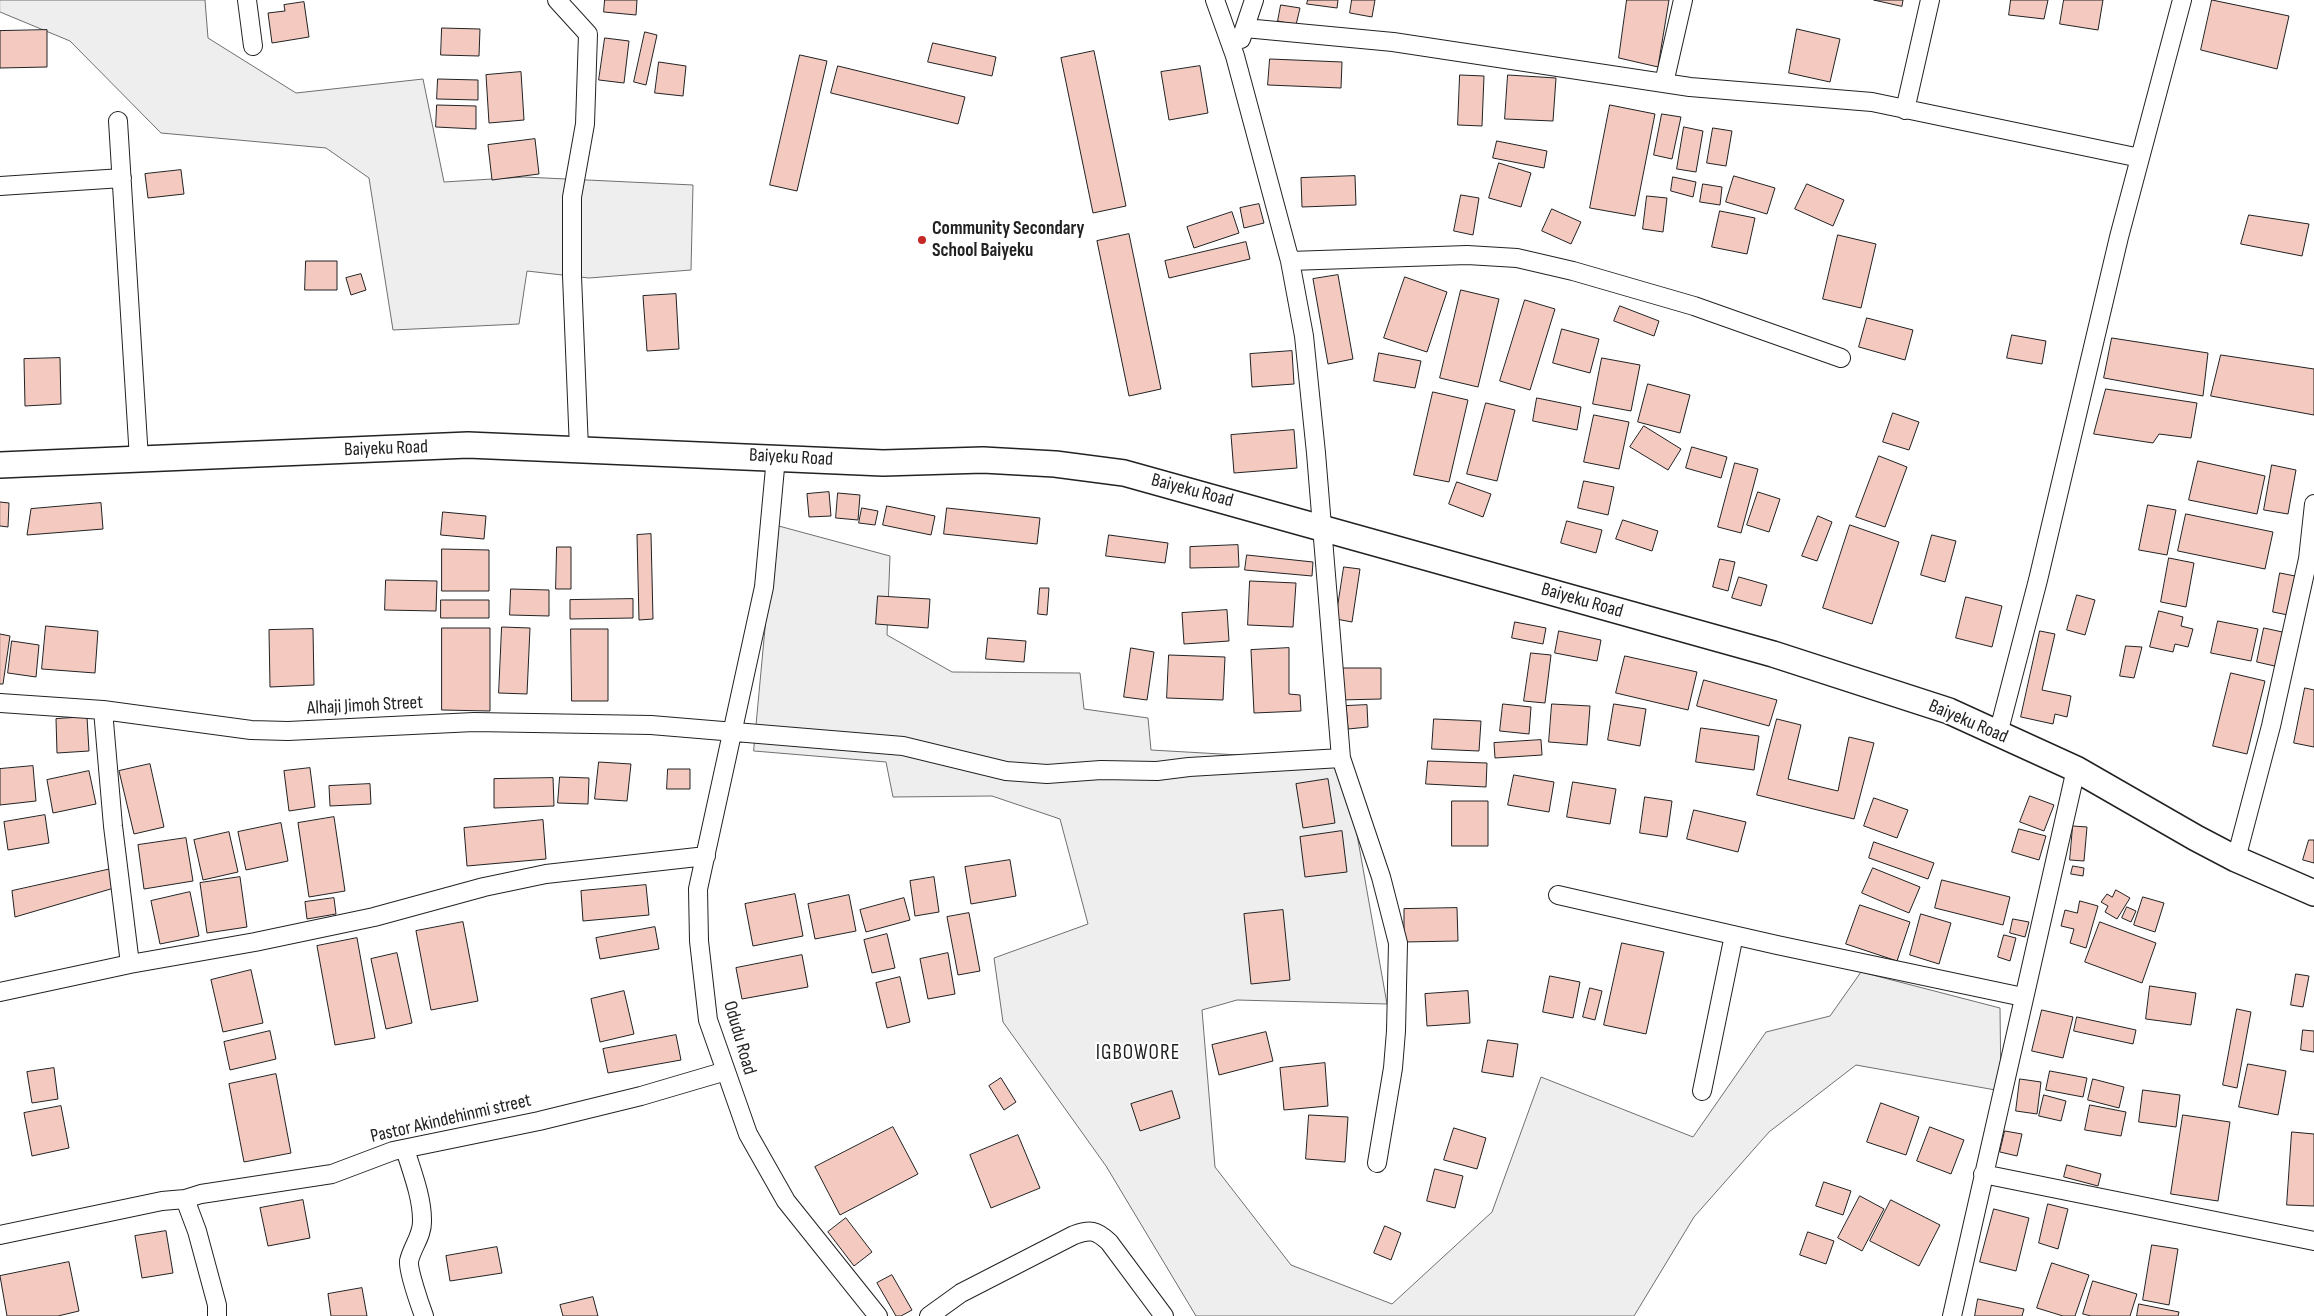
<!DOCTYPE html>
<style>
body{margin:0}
canvas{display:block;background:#fff}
</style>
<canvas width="2314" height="1316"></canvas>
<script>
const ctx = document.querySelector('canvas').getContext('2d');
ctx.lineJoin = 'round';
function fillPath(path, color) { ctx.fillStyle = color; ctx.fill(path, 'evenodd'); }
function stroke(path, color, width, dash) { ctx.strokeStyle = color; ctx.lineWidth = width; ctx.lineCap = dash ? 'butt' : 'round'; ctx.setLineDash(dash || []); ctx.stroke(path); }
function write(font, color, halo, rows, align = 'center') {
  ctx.font = font + ' "Sofia Sans Condensed",sans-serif'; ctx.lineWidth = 4; ctx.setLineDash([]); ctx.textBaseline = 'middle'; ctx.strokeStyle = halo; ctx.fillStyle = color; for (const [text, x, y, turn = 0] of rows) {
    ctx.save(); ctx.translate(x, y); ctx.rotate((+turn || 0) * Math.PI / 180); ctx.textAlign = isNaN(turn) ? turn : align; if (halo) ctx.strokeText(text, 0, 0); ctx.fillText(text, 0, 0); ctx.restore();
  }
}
const green = new Path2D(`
 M0,0H205L208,38L296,93L423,79L444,182L524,177L693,185L691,270L589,278L527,271L519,324L393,330L369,178L326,148L161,133L70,41L0,12Z
 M775,525L890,556L887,635L952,672L1080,673L1084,709L1148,718L1151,750L1344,761L1387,1004L1237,1000L1202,1010L1215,1167L1291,1265L1392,1304L1492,1212L1541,1077L1693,1137L1766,1032L1830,1016L1861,972L2000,1008L2001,1091L1856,1065L1769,1132L1694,1217L1634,1316H1196L1106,1166L1003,1022L994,958L1088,924L1060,819L992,796L893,797L886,762L754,751Z`);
const building = new Path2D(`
 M605,0H637L636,15L604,12Z
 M1308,0H1338L1337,8L1307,4Z
 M1352,0H1375L1372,17L1350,13Z
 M1627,0H1669L1658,67L1619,58Z
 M1874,0H1903L1902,6Z
 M2011,0H2048L2044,19L2009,15Z
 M2064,0H2103L2098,30L2060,24Z
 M2212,0L2289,16L2277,69L2201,50Z
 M304,2L309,37L272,43L268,13L285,11L284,5Z
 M1281,5L1300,8L1296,25L1278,21Z
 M442,28L480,29L479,56L441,55Z
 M1797,29L1840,39L1830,82L1789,73Z
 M47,30V67L0,68V31Z
 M645,32L657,35L646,85L634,82Z
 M605,38L629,41L624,83L599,80Z
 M933,43L996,57L992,76L928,62Z
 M1094,51L1126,206L1093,213L1061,58Z
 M800,55L827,61L797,191L770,185Z
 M1270,59L1342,62L1341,88L1268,85Z
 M659,62L686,66L683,96L655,93Z
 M838,66L965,97L958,124L831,93Z
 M1200,66L1208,113L1169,120L1161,72Z
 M521,72L524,120L489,123L486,75Z
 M1460,75L1484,76L1482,126L1458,125Z
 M1508,75L1556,78L1553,121L1505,119Z
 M438,79L478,80V100L437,99Z
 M437,105L476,106V129L436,127Z
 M1610,105L1655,114L1635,216L1590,208Z
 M1662,114L1681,117L1672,159L1654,155Z
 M1684,127L1703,131L1696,172L1677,169Z
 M1713,128L1732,131L1726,166L1707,163Z
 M535,139L539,174L492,180L488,145Z
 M1497,141L1547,151L1544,168L1493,158Z
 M1499,163L1531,173L1521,207L1489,198Z
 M181,170L184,194L148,198L145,174Z
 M1355,176L1356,205L1302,207L1301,178Z
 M1734,176L1775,188L1767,214L1726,202Z
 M1673,177L1696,182L1693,197L1671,191Z
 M1703,184L1722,187L1720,205L1700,202Z
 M1807,184L1844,200L1833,226L1795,209Z
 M1461,195L1479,198L1473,235L1454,231Z
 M1647,196L1667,198L1663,232L1643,229Z
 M1259,204L1264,223L1244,228L1240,208Z
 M1552,209L1581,222L1571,244L1542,231Z
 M1720,211L1755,218L1747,254L1712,247Z
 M1232,212L1239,233L1194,248L1187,227Z
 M2249,215L2309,224L2302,256L2241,244Z
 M1129,234L1161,389L1129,396L1097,241Z
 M1838,235L1876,244L1861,308L1823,299Z
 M1246,242L1250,259L1169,278L1165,261Z
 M306,261H337V290H305Z
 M361,274L366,290L351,295L346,278Z
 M1338,275L1353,359L1328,364L1313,279Z
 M1405,277L1447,292L1427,352L1384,338Z
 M1461,290L1499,299L1478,387L1440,378Z
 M676,294L679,349L647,351L643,296Z
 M1525,300L1555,309L1530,390L1500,381Z
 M1620,306L1659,321L1654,336L1614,321Z
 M1867,318L1913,330L1905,360L1859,347Z
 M1562,329L1599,339L1590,373L1553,363Z
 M2012,335L2046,341L2042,364L2007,358Z
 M2112,338L2208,353L2203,396L2104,378Z
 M1292,351L1294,384L1252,387L1250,354Z
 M1379,353L1421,361L1415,388L1374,381Z
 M2221,355L2314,369V415L2211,396Z
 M60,358L61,404L25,406L24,359Z
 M1602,358L1640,365L1631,411L1593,404Z
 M1648,384L1690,395L1680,433L1638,422Z
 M2106,389L2197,403L2191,438L2159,434L2153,443L2094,434Z
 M1433,392L1468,400L1449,482L1414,475Z
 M1537,398L1581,407L1577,430L1533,421Z
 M1486,403L1515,410L1497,481L1467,474Z
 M1893,413L1919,422L1909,450L1883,442Z
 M1594,415L1629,422L1619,469L1584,462Z
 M1644,426L1681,449L1668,470L1630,447Z
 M1294,430L1297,468L1234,473L1231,435Z
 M1692,447L1727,457L1721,478L1686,468Z
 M1879,456L1907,467L1885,527L1856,517Z
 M2198,461L2265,476L2257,514L2189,500Z
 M1735,463L1758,469L1741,533L1718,527Z
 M2272,465L2296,470L2288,514L2264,510Z
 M1584,481L1614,487L1608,515L1578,508Z
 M1457,482L1491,494L1483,517L1449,504Z
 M829,492L831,516L809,517L807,494Z
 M1758,492L1780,499L1769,532L1747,525Z
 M838,493L860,495L858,520L836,518Z
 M0,502L9,503L8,527L0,526Z
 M101,503L103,529L27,535L31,509Z
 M2148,505L2176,510L2167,555L2139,550Z
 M887,506L935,516L931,535L883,525Z
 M862,508L878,511L875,525L859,523Z
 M947,508L1040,518L1037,544L944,534Z
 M443,512L486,516L484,539L441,535Z
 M2186,514L2273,532L2265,569L2178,551Z
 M1818,516L1832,522L1817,561L1802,556Z
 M1623,520L1658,531L1652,551L1616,539Z
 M1567,521L1602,530L1596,553L1561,543Z
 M1850,525L1899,542L1872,624L1823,608Z
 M651,534L653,619L639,620L637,535Z
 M1109,535L1168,543L1165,563L1106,556Z
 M1932,535L1956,541L1945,582L1921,575Z
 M1238,545L1239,567L1190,568V547Z
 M557,547H571V589H556Z
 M442,549L489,550V591H442Z
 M1247,555L1313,562L1312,576L1245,570Z
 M2169,558L2194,563L2186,607L2161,602Z
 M1720,559L1735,562L1728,591L1713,587Z
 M1344,567L1360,569L1352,622L1336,619Z
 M2280,573L2295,576L2288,615L2273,612Z
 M1739,577L1767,585L1761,606L1732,598Z
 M386,580L437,581L436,611L385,610Z
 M1250,581L1296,583L1293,627L1248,625Z
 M1040,588H1049L1047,615L1038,614Z
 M511,589L549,590V616L510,615Z
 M2077,595L2095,600L2085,635L2067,630Z
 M878,596L930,599L928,628L876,624Z
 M1966,597L2002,606L1992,647L1956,638Z
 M633,599V618L570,619V600Z
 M441,600H489V618H441Z
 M1227,610L1229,641L1184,644L1182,613Z
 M2159,611L2183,617L2181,626L2193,629L2188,647L2175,644L2173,652L2150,647Z
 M2218,621L2258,629L2251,661L2211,653Z
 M1515,622L1546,628L1543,644L1512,638Z
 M46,626L98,631L95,673L42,669Z
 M502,627L530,628L527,694L499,693Z
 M442,628H490V711L442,710Z
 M2264,628L2287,633L2279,667L2257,662Z
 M313,629L314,685L270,687L269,630Z
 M571,629H608V701H572Z
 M1559,631L1601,640L1597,661L1555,653Z
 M2040,631L2055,634L2042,690L2071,696L2067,717L2055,714L2053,724L2021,717Z
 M0,634L10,636L3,684H0Z
 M988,638L1026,641L1024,662L986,659Z
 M12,641L39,645L36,677L8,673Z
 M2126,646L2142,647L2134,678L2120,676Z
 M1131,648L1154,652L1147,700L1124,697Z
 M1289,648V694L1300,695L1301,711L1254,713L1251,650Z
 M1531,653L1551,655L1545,703L1524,701Z
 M1169,655L1225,657L1223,700L1167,698Z
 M1625,656L1697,672L1688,710L1616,693Z
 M1339,668H1381V699L1340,700Z
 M2231,673L2265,681L2247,754L2213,746Z
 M1704,680L1777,700L1769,726L1697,706Z
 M2305,688L2314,690V747L2294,743Z
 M1503,704L1531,707L1529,734L1500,731Z
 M1552,704L1590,706L1587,745L1549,742Z
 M1614,704L1646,709L1640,746L1608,740Z
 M1367,705L1368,727L1348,729L1346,706Z
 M87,717L89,751L57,753L56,719Z
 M1434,719L1481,721L1479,751L1432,749Z
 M1777,719L1801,725L1788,779L1838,791L1849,737L1874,743L1854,819L1757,795Z
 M1701,728L1759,736L1754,770L1696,762Z
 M1541,740L1542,755L1495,758L1494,743Z
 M1428,761L1487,763L1486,787L1426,784Z
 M599,762L631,764L627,801L595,799Z
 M150,764L164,827L134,834L119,771Z
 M33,766L36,801L0,805V769Z
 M310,768L315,807L289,811L284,771Z
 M668,769H690V789H667Z
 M89,771L96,804L53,813L47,780Z
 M1514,775L1554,782L1549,812L1508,805Z
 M560,777L589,778L588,804L558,803Z
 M553,778L554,806L494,808V779Z
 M1328,779L1335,823L1303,828L1296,784Z
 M1573,782L1616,789L1610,824L1567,817Z
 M370,784L371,804L330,806L329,786Z
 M2030,796L2054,805L2044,831L2020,822Z
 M1645,797L1672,801L1667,837L1640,833Z
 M1874,798L1908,810L1897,838L1864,826Z
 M1452,801H1488V846H1452Z
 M1694,810L1746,822L1738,852L1687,839Z
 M45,815L49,843L8,850L4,822Z
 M334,817L345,891L309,897L298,823Z
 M543,820L546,859L467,866L464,828Z
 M281,823L288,861L246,870L238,832Z
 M2073,826L2087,827L2084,861L2070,860Z
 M2019,829L2046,836L2039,860L2012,852Z
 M1342,831L1347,872L1305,877L1300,837Z
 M229,832L238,872L203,880L194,840Z
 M186,838L193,881L144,889L138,845Z
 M2309,840H2314V863L2303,860Z
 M1874,842L1934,863L1928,879L1869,858Z
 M1010,860L1016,896L971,904L965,867Z
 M2073,866L2084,868L2083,876L2071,874Z
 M1873,868L1920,887L1909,913L1862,893Z
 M111,869L114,888L15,917L12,891Z
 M240,877L247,927L207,933L200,883Z
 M934,877L939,912L915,916L910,881Z
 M1942,880L2010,897L2003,925L1935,908Z
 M646,885L649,915L583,921L581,891Z
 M2116,890L2130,898L2117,919L2105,912L2108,906L2101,902L2107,894L2112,897Z
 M190,892L199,936L160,944L151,901Z
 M795,894L803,936L753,946L745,904Z
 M849,895L856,931L815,939L808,904Z
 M2143,897L2164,903L2155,932L2134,925Z
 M334,898L336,914L307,919L305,902Z
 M904,898L910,920L866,932L860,910Z
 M2080,901L2098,906L2086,948L2070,943L2074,929L2061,926L2065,910L2077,913Z
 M1860,905L1910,922L1897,961L1846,944Z
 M2127,907L2136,911L2131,922L2122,918Z
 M1457,908L1458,941L1404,942V909Z
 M1283,910L1290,980L1251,984L1244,914Z
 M969,913L980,971L958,975L947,917Z
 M1921,914L1951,923L1939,964L1910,955Z
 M2013,919L2029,922L2025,937L2010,933Z
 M463,922L478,1001L431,1010L416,931Z
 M2100,922L2156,943L2142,983L2085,962Z
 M655,927L659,949L600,959L596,938Z
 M887,934L895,968L872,973L864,940Z
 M2004,935L2016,938L2010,961L1998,957Z
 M357,938L375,1038L335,1045L317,946Z
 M1622,943L1664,952L1646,1034L1604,1025Z
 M397,953L412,1023L386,1029L371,959Z
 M948,953L955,994L928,999L920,959Z
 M802,955L808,987L742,999L736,968Z
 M251,970L263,1023L223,1032L211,980Z
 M2296,974L2309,976L2303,1007L2291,1005Z
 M1550,976L1580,982L1573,1018L1543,1012Z
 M900,977L910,1022L887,1028L876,983Z
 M2150,986L2196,993L2191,1025L2146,1019Z
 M1590,988L1602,991L1595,1020L1583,1017Z
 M624,991L634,1034L600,1042L591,999Z
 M1468,991L1470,1023L1427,1026L1425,994Z
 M2237,1009L2251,1012L2237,1088L2223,1085Z
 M2042,1010L2073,1017L2063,1058L2032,1051Z
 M2077,1017L2136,1030L2133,1044L2074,1031Z
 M2303,1030L2314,1031V1052L2301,1050Z
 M270,1031L276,1059L230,1070L224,1042Z
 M1266,1032L1273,1061L1219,1075L1212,1045Z
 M676,1035L681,1060L608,1073L603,1049Z
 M1488,1040L1518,1044L1513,1077L1482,1072Z
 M1325,1063L1328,1106L1284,1110L1280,1068Z
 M2248,1064L2286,1071L2278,1115L2239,1107Z
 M54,1068L58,1099L32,1103L27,1072Z
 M2050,1071L2087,1078L2083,1097L2046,1090Z
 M276,1074L291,1153L244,1162L229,1084Z
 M1001,1078L1016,1102L1004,1110L989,1086Z
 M2020,1079L2041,1082L2037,1114L2016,1111Z
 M2093,1079L2124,1087L2119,1108L2088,1100Z
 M2143,1090L2180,1095L2176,1127L2139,1122Z
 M1172,1091L1180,1118L1140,1131L1131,1104Z
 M2044,1095L2066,1101L2061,1121L2039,1116Z
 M1881,1103L1919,1117L1906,1155L1867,1142Z
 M2090,1105L2126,1112L2121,1136L2085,1130Z
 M61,1106L69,1148L32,1156L24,1113Z
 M1309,1115L1348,1117L1345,1162L1306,1159Z
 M2183,1115L2230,1122L2218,1201L2171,1194Z
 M893,1127L918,1174L840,1215L815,1167Z
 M1930,1127L1964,1140L1951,1174L1917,1161Z
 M1454,1128L1486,1138L1477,1169L1444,1160Z
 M2005,1131L2022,1134L2017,1156L2000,1152Z
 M2292,1132L2314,1134V1206L2287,1205Z
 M1018,1135L1040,1188L991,1208L970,1155Z
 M2067,1165L2101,1174L2098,1186L2064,1177Z
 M1435,1169L1463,1176L1455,1208L1427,1201Z
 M1824,1182L1851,1191L1843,1215L1816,1206Z
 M1860,1196L1884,1209L1862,1251L1838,1238Z
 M303,1200L310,1238L268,1246L260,1208Z
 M1891,1200L1940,1225L1919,1266L1870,1241Z
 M2048,1204L2068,1209L2058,1249L2039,1243Z
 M1994,1209L2029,1218L2016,1271L1980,1262Z
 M846,1218L872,1252L854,1266L828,1232Z
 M1385,1226L1401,1233L1391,1260L1374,1253Z
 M166,1231L173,1273L142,1278L135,1236Z
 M1808,1232L1834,1241L1826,1264L1800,1255Z
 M2152,1245L2178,1249L2169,1305L2143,1300Z
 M497,1247L502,1273L450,1281L446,1256Z
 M69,1262L79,1311L58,1316H7L0,1276Z
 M2052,1263L2089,1275L2075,1316H2063L2037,1308Z
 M892,1275L912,1310L901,1316H896L877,1283Z
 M2093,1281L2137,1294L2130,1316H2091L2083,1314Z
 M362,1288L367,1316H331L328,1294Z
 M593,1297L598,1316H563L560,1305Z
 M1978,1299L2024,1309L2022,1316H1975Z
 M2139,1304L2179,1312L2178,1316H2137Z`);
const street = new Path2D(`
 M247,0L253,46
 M557,0L588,34L585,124L572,197V276L579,449
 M1215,0L1235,56L1290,261L1304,336L1316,453L1341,758L1381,877L1398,943L1396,1031L1393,1068L1377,1163
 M1245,28L1393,42L1690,87L1872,102L2140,158
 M1241,39L1254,0
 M1664,83L1683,0
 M1905,110L1930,0
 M118,121L139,459
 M0,186L122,178
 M1290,261L1467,255L1517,258L1573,271L1694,306L1841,358
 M776,457L764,587L698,889L699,941L708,1020L748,1134L786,1201L878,1316
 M0,703L103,710L251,730L288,731L474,722L651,725L903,746L1006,771L1047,774L1101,770L1157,771L1189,767L1341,758
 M103,710L113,826L130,964
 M1998,734L2038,580L2119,237L2182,0
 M2236,859L2271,726L2308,559L2314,504
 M1558,895L1777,945L2023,997
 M0,992L130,964L255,942L374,917L484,887L546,874L706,856
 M1702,1091L1734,935
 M405,1149C412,1172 422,1197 422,1220C423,1235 412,1247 409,1261C408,1270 420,1305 424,1316
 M1983,1174L2314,1241
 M185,1199L201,1194L332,1174L393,1151L539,1121L641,1096L726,1071
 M0,1235L162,1201L185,1199L197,1231L217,1305V1316
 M929,1316L961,1293L1074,1235C1090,1229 1096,1230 1109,1242L1164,1316
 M1952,1316L2076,769`);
const secondary = new Path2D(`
 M0,465L468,445L883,463L983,460L1055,464L1124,473L1773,654L1949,711L2076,769L2196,838L2236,859L2314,893`);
const markers = [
 [922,240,5,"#c62828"]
];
const poiNames = [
 ["Community Secondary",932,229],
 ["School Baiyeku",932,251]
];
const streetNames = [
 ["Baiyeku Road",386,449,-2],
 ["Baiyeku Road",791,458,3],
 ["Baiyeku Road",1192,491,15],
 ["Baiyeku Road",1582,601,16],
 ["Alhaji Jimoh Street",365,706,-3],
 ["Baiyeku Road",1968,722,23],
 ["Odudu Road",739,1038,74],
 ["Pastor Akindehinmi street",451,1119,-13]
];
const quarterNames = [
 ["IGBOWORE",1138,1054]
];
fillPath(green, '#eee');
stroke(green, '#6f6f6f', 1);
fillPath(building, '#f3c9c0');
stroke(building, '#222', 1);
stroke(street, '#222', 20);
stroke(secondary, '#222', 28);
stroke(street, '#fff', 18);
stroke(secondary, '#fff', 25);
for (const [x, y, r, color] of markers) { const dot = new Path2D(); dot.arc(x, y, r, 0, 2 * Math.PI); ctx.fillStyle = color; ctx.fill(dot); stroke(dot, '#fff', 2); }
write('bold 19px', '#222', '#fff', poiNames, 'left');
write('19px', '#222', '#fff', streetNames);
ctx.letterSpacing = '1px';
write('21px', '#222', '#fff', quarterNames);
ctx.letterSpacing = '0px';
</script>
